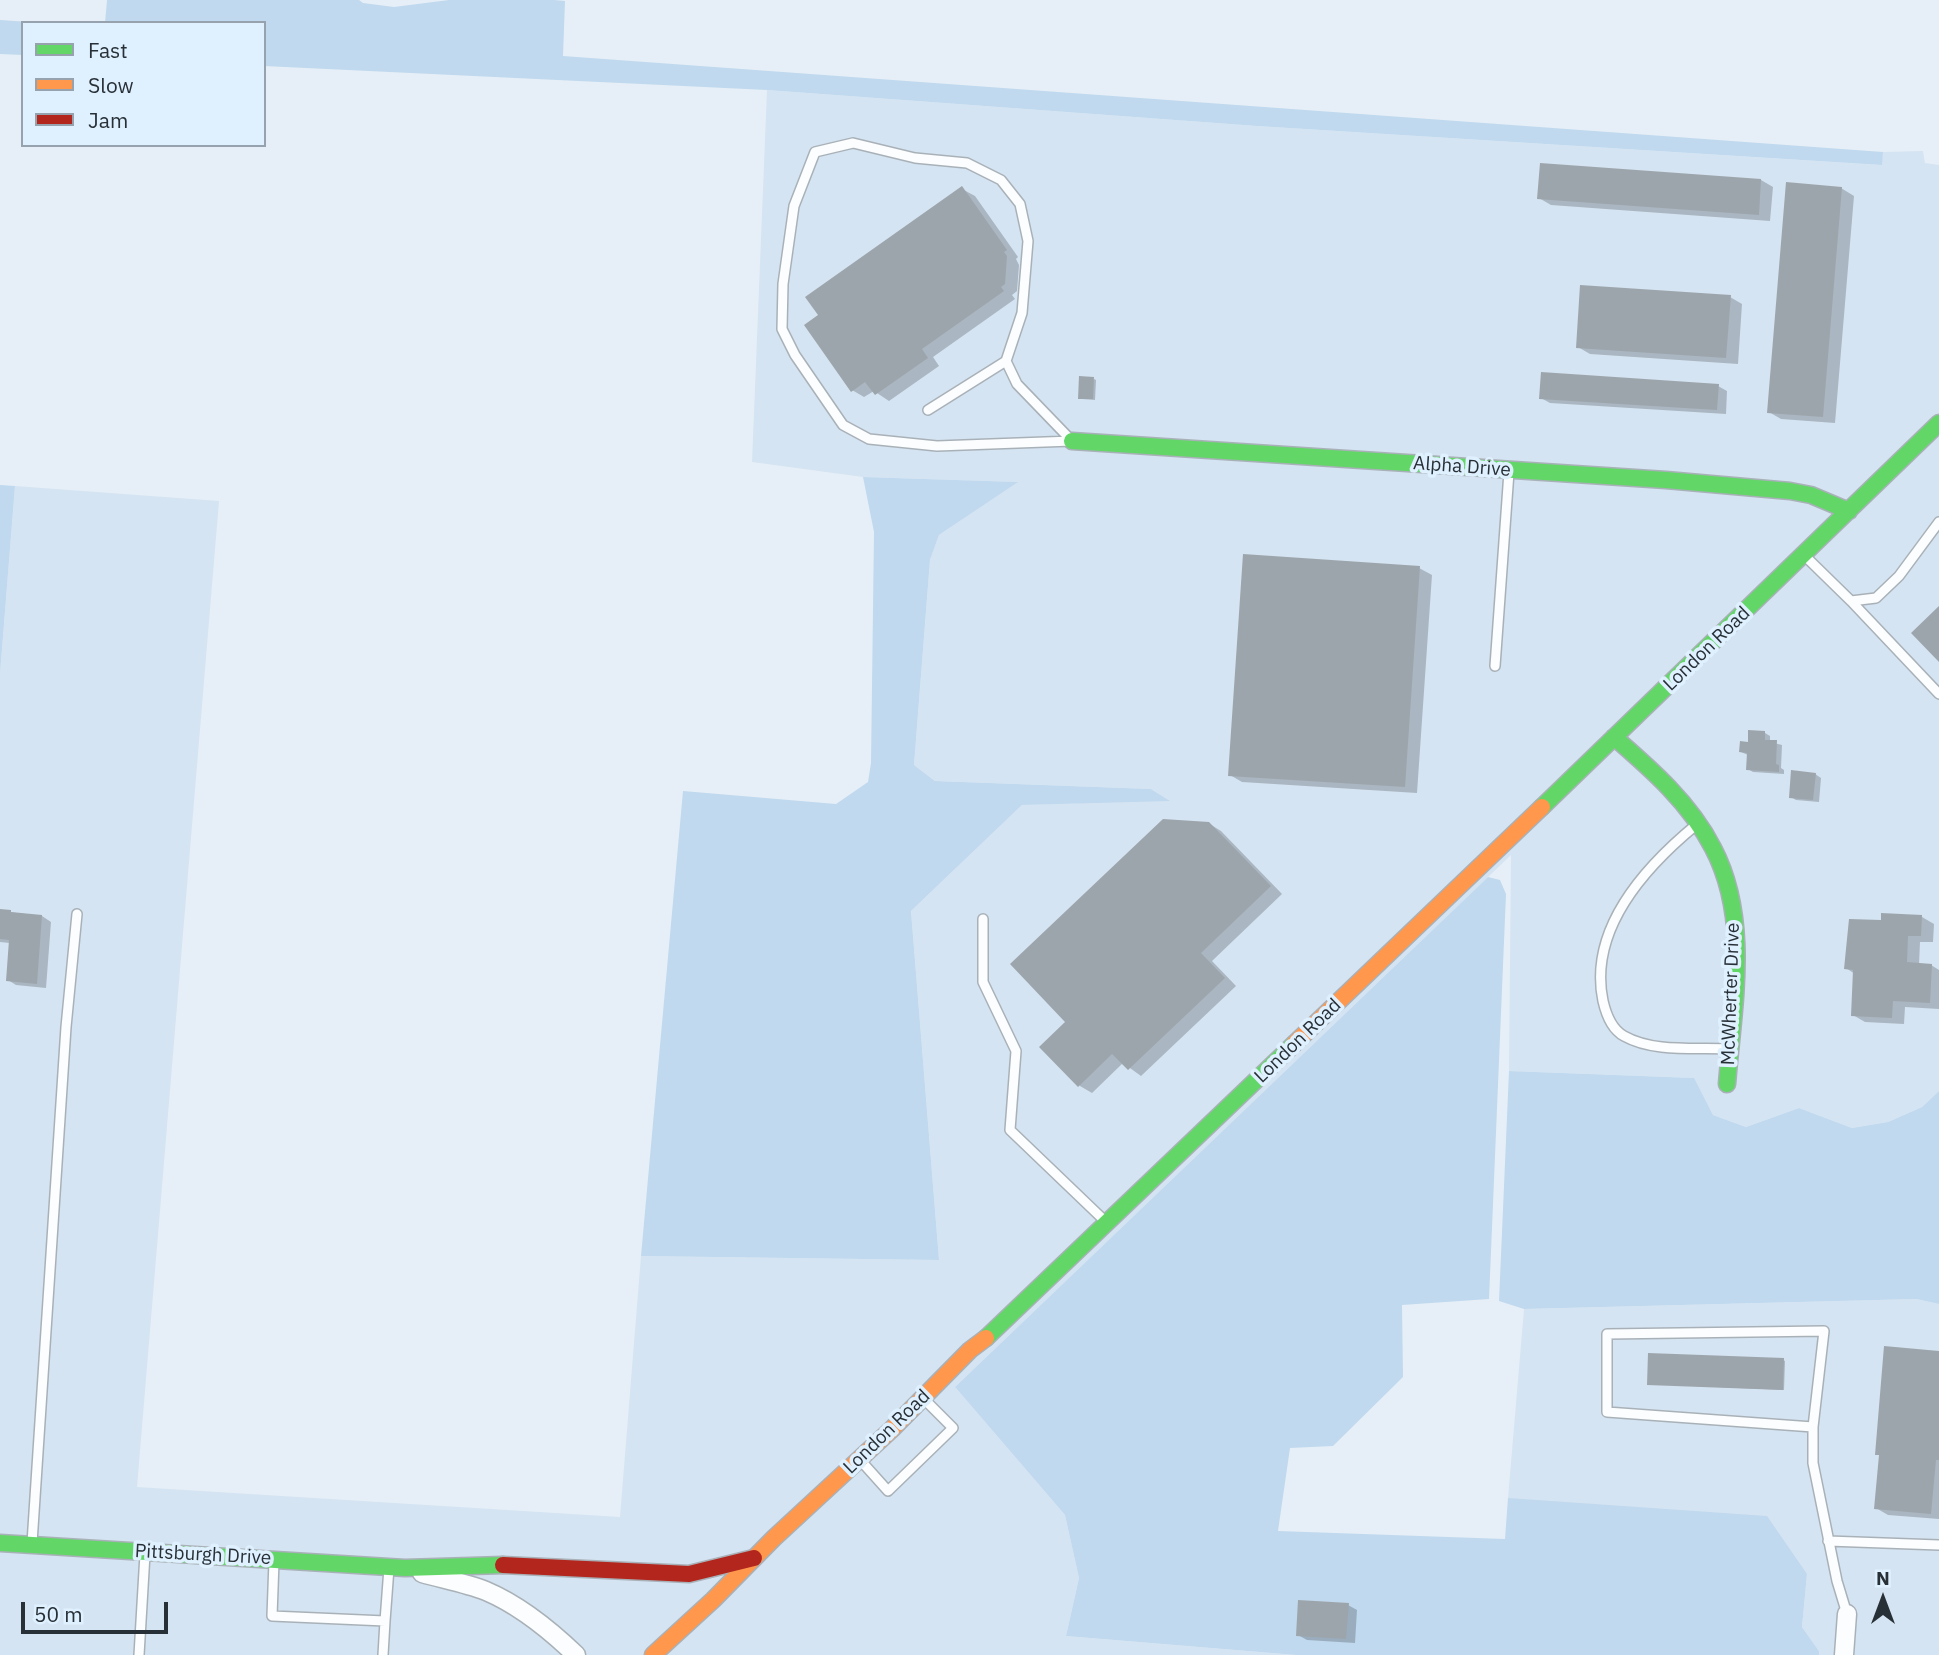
<!DOCTYPE html>
<style>
body{margin:0}
#map{position:relative;width:1939px;height:1655px;overflow:hidden;background:#e6eff7;font-family:"IBM Plex Sans",sans-serif}
canvas{display:block}
.legend{position:absolute;left:21px;top:21px;width:245px;height:126px;box-sizing:border-box;background:#dff0fe;border:2px solid #96a3ae;margin:0;padding:9px 12px;list-style:none;font-size:21px;color:#283037}
.legend li{display:flex;align-items:center;gap:14px;height:35px}
.legend b{width:35px;border:2px solid #96a3ae}
.north{position:absolute;left:1848px;top:1564px;width:70px;height:70px;-webkit-text-stroke:5px #dff0fe;paint-order:stroke;rotate:0deg;font-size:19px;font-weight:700;line-height:28px;text-align:center;color:#283037}
.north::after{content:'';display:block;margin:auto;width:24px;height:32px;background:#283037;clip-path:polygon(50% 0,100% 100%,50% 72%,0 100%)}
.scale{position:absolute;left:21px;top:1602px;width:147px;height:32px;box-sizing:border-box;border:4px solid #283037;border-top:0;padding-left:9px;font-size:21px;line-height:24px;white-space:nowrap;color:#283037;-webkit-text-stroke:5px #dff0fe;paint-order:stroke}
</style>
<div id="map">
<canvas width="1939" height="1655"></canvas>
<ul class="legend">
<li><b style="height:9px;background:#63d668"></b>Fast</li>
<li><b style="height:9px;background:#ff974d"></b>Slow</li>
<li><b style="height:9px;background:#b3261e"></b>Jam</li>
</ul>
<div class="north">N</div>
<div class="scale">50 m</div>
</div>
<script>
const ctx = document.querySelector('canvas').getContext('2d');
ctx.lineJoin = 'round';
function fillPath(path, color) { ctx.fillStyle = color; ctx.fill(path, 'evenodd'); }
function stroke(path, color, width, dash) { ctx.strokeStyle = color; ctx.lineWidth = width; ctx.lineCap = dash ? 'butt' : 'round'; ctx.setLineDash(dash || []); ctx.stroke(path); }
function write(font, color, halo, rows, align = 'center') {
  ctx.font = font + ' "IBM Plex Sans",sans-serif'; ctx.lineWidth = 7; ctx.setLineDash([]); ctx.textBaseline = 'middle'; ctx.strokeStyle = halo; ctx.fillStyle = color; for (const [text, x, y, turn = 0] of rows) {
    ctx.save(); ctx.translate(x, y); ctx.rotate((+turn || 0) * Math.PI / 180); ctx.textAlign = isNaN(turn) ? turn : align; if (halo) ctx.strokeText(text, 0, 0); ctx.fillText(text, 0, 0); ctx.restore();
  }
}
const built = new Path2D(`
 M767,90L1257,126L1881,165L1883,152L1923,151L1925,163L1939,165V1091L1922,1107L1888,1122L1852,1128L1799,1108L1746,1127L1713,1115L1693,1078L1509,1071L1511,855L955,1387L1065,1515L1079,1578L1066,1636L1296,1655H0V674L15,486L219,501L137,1487L620,1517L641,1256L939,1260L911,911L1022,805L1168,800L1151,789L935,781L914,765L930,560L939,535L1017,482L863,477L752,462Z
 M1916,1299L1939,1304V1655H1819V1651L1802,1627L1807,1574L1508,1498L1524,1309Z`);
const green = new Path2D(`
 M107,0H359L363,3L394,7L449,0H554L565,1L563,56L1883,152L1882,165L1257,126L767,90L264,66V23H105Z
 M0,20L45,23H23V55L0,54Z
 M863,477L1018,482L939,535L930,560L914,765L935,781L1151,789L1170,801L1022,805L911,911L939,1260L641,1256L683,791L836,804L868,782L871,763L874,532Z
 M0,485L15,486L0,674Z
 M1488,877L1500,880L1506,894L1489,1299L1402,1305L1403,1377L1333,1446L1290,1448L1278,1531L1505,1539L1508,1498L1767,1516L1807,1574L1802,1627L1819,1651V1655H1296L1066,1636L1079,1578L1065,1515L955,1387Z
 M1509,1071L1694,1078L1713,1115L1746,1127L1799,1108L1852,1128L1888,1122L1922,1107L1939,1091V1304L1916,1299L1524,1309L1499,1301Z`);
const shadow = new Path2D(`
 M1761,180L1773,187L1770,221L1551,205L1539,198Z
 M1841,188L1854,196L1835,423L1781,419L1769,412Z
 M962,189L975,196L1018,257L1016,259L1019,265L1017,291L1012,295L1015,299L933,357L939,366L889,401L874,391L864,397L852,390Z
 M1730,297L1742,304L1738,364L1590,354L1578,347Z
 M1094,379L1096,380L1095,400L1082,399Z
 M1718,386L1727,391L1726,414L1550,403L1541,398Z
 M1419,568L1432,575L1417,793L1242,782L1230,775Z
 M1765,733L1770,736V742L1782,745L1781,768L1784,770V774L1753,772L1748,769V755L1741,752Z
 M1815,774L1821,778L1819,802L1796,800L1791,797Z
 M1208,823L1221,831L1282,894L1212,961L1236,986L1141,1076L1123,1063L1092,1093L1080,1086L1042,1047L1068,1022Z
 M0,911L42,916L51,922L46,988L16,985L8,980L10,943L0,942Z
 M1922,917L1934,924L1933,942H1920L1919,965H1931L1939,970V1009L1905,1007L1904,1024L1865,1022L1853,1015L1855,974L1846,968L1882,922Z
 M1939,1353V1519L1888,1515L1876,1508L1881,1456L1877,1454Z
 M1783,1360L1785,1361L1784,1390L1648,1384Z
 M1348,1605L1357,1610L1355,1643L1307,1640L1298,1635Z`);
const building = new Path2D(`
 M1540,163L1761,179L1759,215L1537,199Z
 M1786,182L1842,187L1823,417L1767,413Z
 M962,186L1007,250L1004,252L1007,256L1005,284L1001,287L1004,291L922,349L928,358L875,395L865,382L851,392L804,325L818,315L805,297Z
 M1580,285L1731,295L1726,358L1576,348Z
 M1541,372L1719,384L1717,410L1539,399Z
 M1079,376L1094,377L1093,399H1078Z
 M1243,554L1420,566L1405,787L1228,776Z
 M1939,606V662L1911,633Z
 M1748,730L1765,731V740H1777L1776,764L1779,765V772L1746,770L1747,753L1739,752L1740,741L1748,742Z
 M1791,770L1816,773L1813,800L1789,798Z
 M1163,819L1209,822L1271,886L1201,953L1225,978L1128,1070L1112,1054L1078,1087L1039,1047L1065,1022L1010,964Z
 M0,909L11,910V912L42,915L37,984L6,981L9,940L0,939Z
 M1881,913L1922,915L1921,936H1908L1907,962L1932,964L1930,1003L1893,1001L1892,1018L1851,1016L1853,970L1844,969L1849,919L1881,920Z
 M1884,1346L1939,1351V1460H1936L1931,1514L1874,1509L1879,1455H1875Z
 M1648,1353L1784,1358L1783,1390L1647,1385Z
 M1298,1600L1349,1603L1346,1639L1296,1636Z`);
const lane = new Path2D(`
 M853,143L915,158L967,163L1001,180L1020,204L1028,241L1022,313L1006,361L1017,384L1072,441L937,446L869,439L843,425L795,355L782,329L783,284L794,206L815,152Z
 M928,410L1006,361
 M1806,557L1851,601L1876,598L1899,576L1939,522
 M1851,601L1939,694
 M1495,666L1509,472
 M1696,825C1645,867 1588,929 1603,1001C1606,1014 1611,1029 1624,1036C1654,1053 1697,1047 1730,1049
 M983,919V982L1016,1051L1010,1130L1106,1222
 M1813,1427L1607,1412V1334L1824,1331L1813,1427V1463L1837,1581L1847,1614
 M862,1462L888,1491L953,1428L924,1399
 M1828,1541L1939,1545
 M32,1543L66,1027L77,914
 M274,1561L272,1616L385,1621L389,1568
 M139,1655L145,1554
 M383,1655L385,1621`);
const street = new Path2D(`
 M422,1573C443,1579 466,1583 486,1591C519,1605 550,1630 576,1655
 M1844,1655L1847,1614`);
const fast = new Path2D(`
 M1072,441L1666,480L1790,491L1811,495L1849,511
 M1614,737C1651,769 1690,803 1713,848C1751,920 1733,1007 1727,1084
 M1542,807L1939,423
 M986,1338L1294,1044
 M0,1543L405,1568L503,1565`);
const slow = new Path2D(`
 M1294,1044L1542,807
 M653,1655L713,1600L774,1538L892,1429L970,1350L986,1338`);
const jam = new Path2D(`
 M503,1565L689,1574L754,1558`);
const streetNames = [
 ["Alpha Drive",1462,467,4],
 ["London Road",1707,649,-44],
 ["McWherter Drive",1731,994,-88],
 ["London Road",1298,1041,-44],
 ["London Road",887,1432,-44],
 ["Pittsburgh Drive",203,1555,3]
];
fillPath(built, '#d5e4f2');
fillPath(green, '#c0d9ee');
fillPath(shadow, '#0003');
fillPath(building, '#9da5ac');
stroke(lane, '#a9b1b8', 12);
stroke(street, '#a9b1b8', 21);
stroke(fast, '#a9b1b8', 19);
stroke(slow, '#a9b1b8', 19);
stroke(jam, '#a9b1b8', 19);
stroke(lane, '#fbfdfe', 9);
stroke(street, '#fbfdfe', 18);
stroke(fast, '#63d668', 16);
stroke(slow, '#ff974d', 16);
stroke(jam, '#b3261e', 16);
write('19px', '#283037', '#dff0fe', streetNames);
</script>
